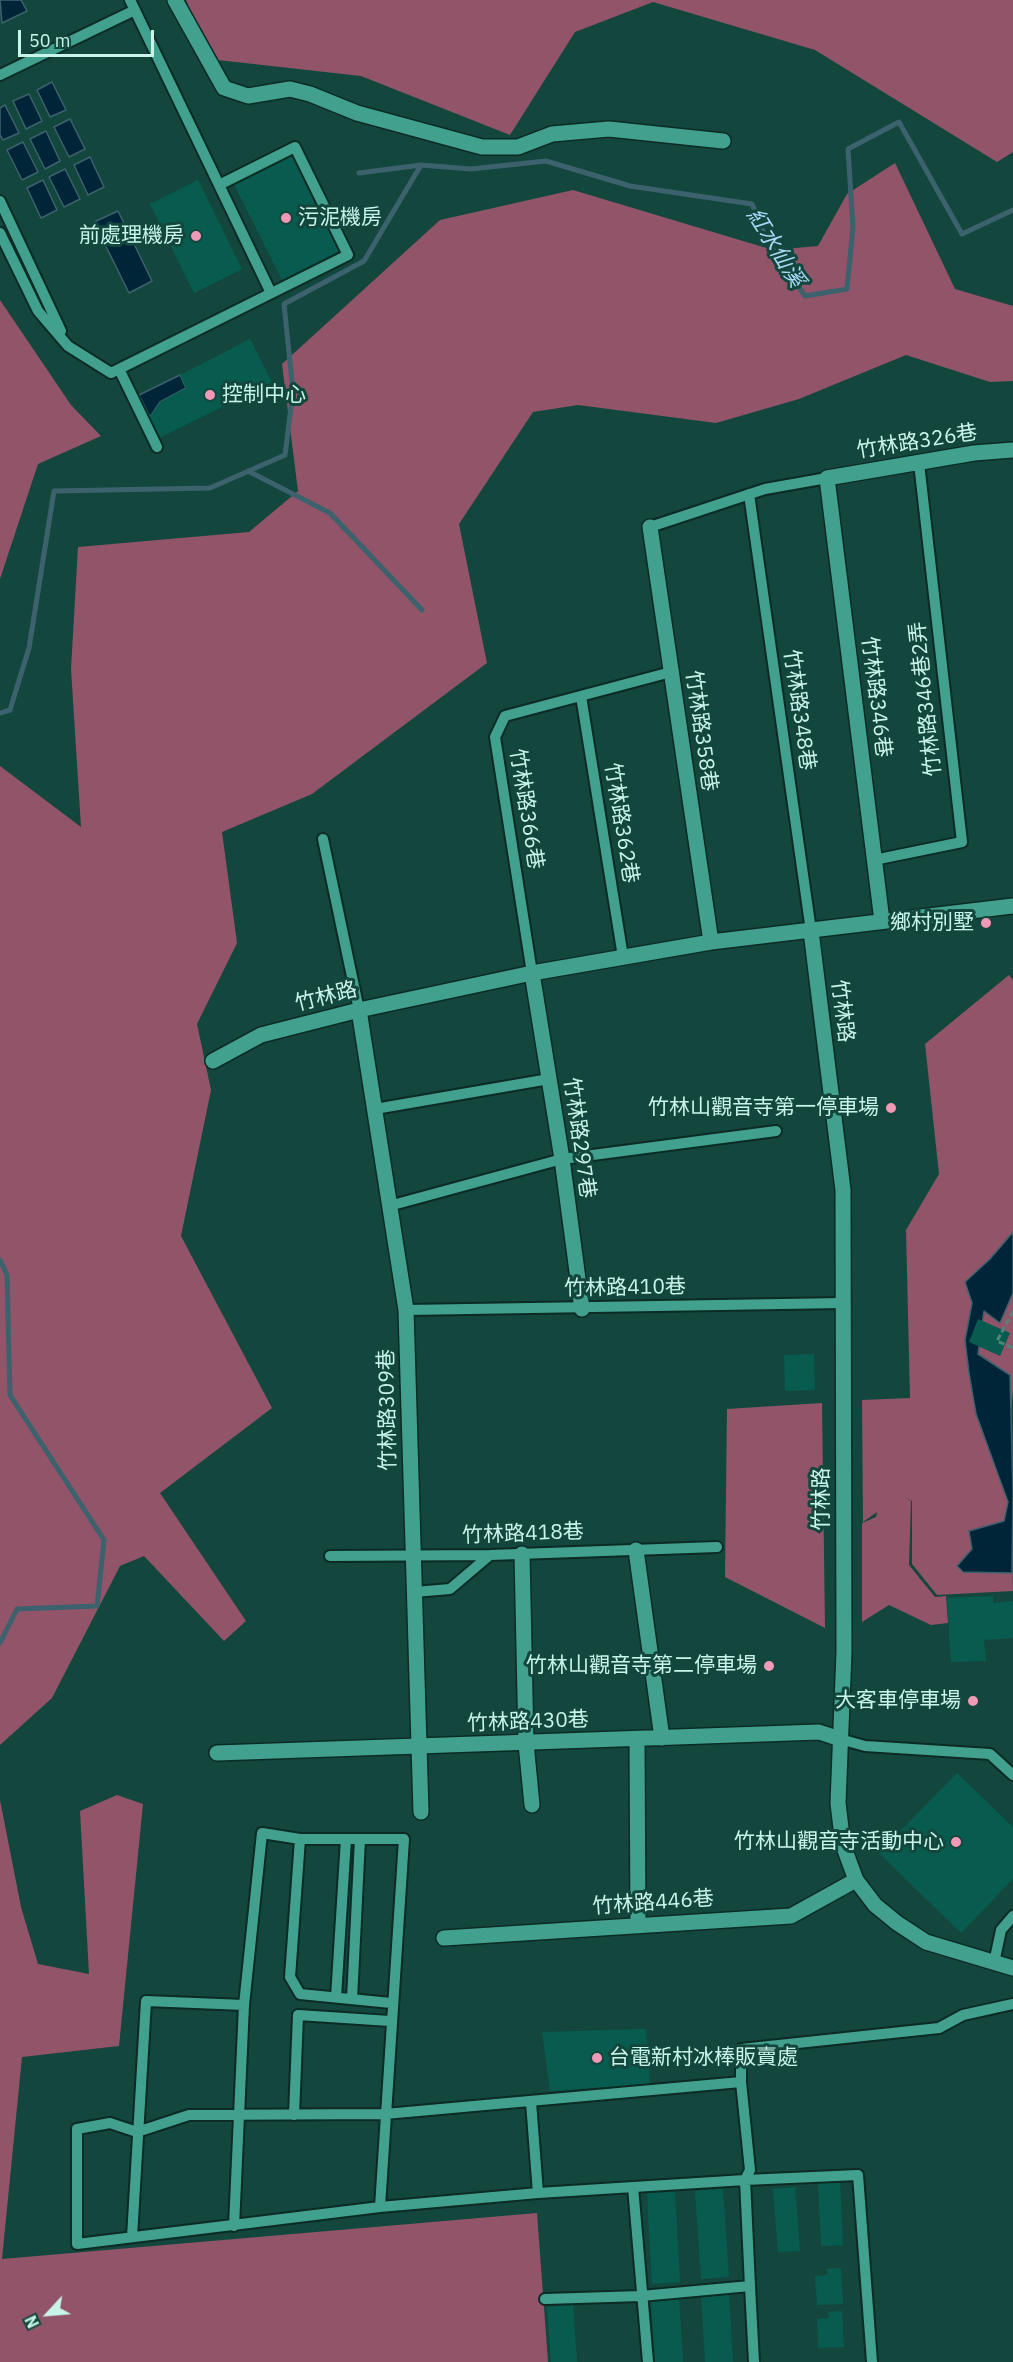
<!DOCTYPE html>
<meta charset="utf-8">
<style>
body{margin:0}
#map{position:relative;width:1013px;height:2362px;overflow:hidden;background:#13473e;font-family:"IBM Plex Sans",sans-serif}
canvas{display:block}
.north{position:absolute;left:18px;top:2284px;width:60px;height:60px;-webkit-text-stroke:4px #13473e;paint-order:stroke;rotate:244deg;font-size:16px;font-weight:700;line-height:24px;text-align:center;color:#c9f4e9}
.north::after{content:'';display:block;margin:auto;width:21px;height:27px;background:#c9f4e9;clip-path:polygon(50% 0,100% 100%,50% 72%,0 100%)}
.scale{position:absolute;left:18px;top:30px;width:136px;height:27px;box-sizing:border-box;border:3px solid #c9f4e9;border-top:0;padding-left:8px;font-size:18px;line-height:21px;white-space:nowrap;color:#c9f4e9;-webkit-text-stroke:4px #13473e;paint-order:stroke}
</style>
<div id="map">
<canvas width="1013" height="2362"></canvas>
<div class="north">N</div>
<div class="scale">50 m</div>
</div>
<script>
const ctx = document.querySelector('canvas').getContext('2d');
ctx.lineJoin = 'round';
function fillPath(path, color) { ctx.fillStyle = color; ctx.fill(path, 'evenodd'); }
function stroke(path, color, width, dash) { ctx.strokeStyle = color; ctx.lineWidth = width; ctx.lineCap = dash ? 'butt' : 'round'; ctx.setLineDash(dash || []); ctx.stroke(path); }
function write(font, color, halo, rows, align = 'center') {
  ctx.font = font + ' "IBM Plex Sans","Noto Sans TC",sans-serif'; ctx.lineWidth = 6; ctx.setLineDash([]); ctx.textBaseline = 'middle'; ctx.strokeStyle = halo; ctx.fillStyle = color; for (const [text, x, y, turn = 0] of rows) {
    ctx.save(); ctx.translate(x, y); ctx.rotate((+turn || 0) * Math.PI / 180); ctx.textAlign = isNaN(turn) ? turn : align; if (halo) ctx.strokeText(text, 0, 0); ctx.fillText(text, 0, 0); ctx.restore();
  }
}
const green = new Path2D(`
 M186,0H1013V152L997,162L815,50L653,2L575,32L510,135L361,76L209,59Z
 M895,163L955,289L1013,306V381L990,382L906,355L799,399L716,423L578,405L533,412L459,524L487,663L312,794L222,832L237,943L197,1024L211,1090L181,1236L272,1408L160,1493L246,1621L224,1641L144,1556L120,1566L52,1698L0,1745V766L81,827L71,669L78,547L249,532L298,491L282,364L440,220L573,190L773,250L818,246L847,194Z
 M0,300L71,405L101,436L38,464L0,579Z
 M1009,975L1013,980V1390L1010,1420L1013,1591L937,1595L912,1564V1501L905,1497L911,1501L909,1565L935,1597L946,1596L948,1623L931,1625L889,1605L862,1622V1523L876,1517L877,1512L863,1522L862,1400L910,1398L906,1230L939,1174L925,1044Z
 M822,1403L825,1628L725,1577L727,1409Z
 M117,1795L143,1804L119,2046L22,2057L2,2259L537,2213L548,2362H0V1800L21,1907L38,1964L89,1974L80,1811Z`);
const water = new Path2D(`
 M0,0H21L27,11L2,23Z
 M52,82L66,110L50,117L37,90Z
 M29,94L42,121L26,129L13,101Z
 M5,105L19,133L3,140L0,135V108Z
 M70,119L85,149L69,157L54,127Z
 M46,131L60,161L45,169L30,139Z
 M23,142L38,172L22,180L7,150Z
 M90,157L104,187L88,195L74,165Z
 M65,169L80,199L64,207L49,177Z
 M43,180L57,210L41,218L27,188Z
 M118,211L152,281L129,293L94,222Z
 M180,375L186,388L160,402L150,417L139,395Z
 M1013,1232V1293L1000,1323L984,1311L978,1354L1010,1375L1013,1492L1012,1573L963,1572L957,1566L972,1549L969,1531L1004,1521L1008,1502L976,1414L969,1373L965,1340L972,1303L965,1282L990,1259Z`);
const stream = new Path2D(`
 M359,173L421,165L471,169L546,161L630,186L752,204L766,239L805,296L847,289L853,227L848,149L899,122L962,234L1013,210
 M248,471L330,513L422,610
 M0,713L10,710L29,648L54,491L210,488L285,455L293,391L284,304L364,261L421,165
 M0,1260L7,1275L10,1395L104,1540L97,1606L17,1609L0,1643`);
const building = new Path2D(`
 M291,155L339,251L282,280L234,184Z
 M198,180L242,269L194,293L150,204Z
 M250,339L272,382L159,438L150,417L160,402L186,388L180,375Z
 M978,1319L1010,1333L1000,1356L969,1342Z
 M814,1354L815,1390L785,1391L784,1355Z
 M993,1596V1603L1013,1601V1638L984,1640L986,1661L951,1662L947,1598Z
 M957,1773L1013,1827V1879L961,1933L879,1853Z
 M646,2029L650,2084L550,2091L542,2032Z
 M818,2181H840L843,2245L821,2246Z
 M795,2187L800,2251L778,2252L773,2189Z
 M723,2189L729,2277L701,2279L695,2191Z
 M675,2191L680,2282L652,2284L647,2193Z
 M841,2268L843,2304L817,2305L815,2276L827,2275V2269Z
 M729,2294L733,2362H705L701,2296Z
 M679,2298L683,2362H655L651,2299Z
 M573,2305L577,2362H551L547,2307Z
 M842,2311L844,2347L818,2348L817,2319L829,2318L828,2312Z`);
const path = new Path2D(`
 M1013,1311L997,1341L1013,1348`);
const service = new Path2D(`
 M130,0L271,293
 M0,75L135,10
 M0,201L61,331
 M0,233L38,311L68,346L111,373L348,255L295,147L219,185
 M119,369L157,447
 M749,494L811,931
 M650,527L765,489L827,478
 M581,696L623,957
 M323,839L359,1010
 M874,860L962,842L919,463
 M532,973L495,737L505,716L671,672
 M375,1109L549,1079
 M389,1206L562,1159L776,1131
 M406,1310L844,1303
 M330,1556L490,1555L717,1547
 M414,1592L450,1589L490,1555
 M840,1739L865,1746L990,1754L1013,1775
 M300,1839L290,1977L300,1994L391,2003
 M994,1963L1001,1930L1013,1916
 M336,1997L346,1839
 M352,1999L360,1839
 M741,2082L385,2114L189,2115L137,2132L110,2123L77,2129V2244L380,2207L538,2193L745,2180L750,2286
 M531,2102L538,2193
 M294,2115L298,2015L390,2021
 M633,2187L648,2362
 M234,2226L244,2005
 M132,2237L146,2001L244,2005L262,1833L300,1839H404L380,2207
 M545,2299L641,2296L750,2286L754,2362
 M872,2362L858,2175L745,2180L750,2170L741,2082V2049L939,2028L963,2015L1013,2004`);
const minor = new Path2D(`
 M175,0L224,88L248,96L290,89L310,94L357,113L482,147H518L552,134L609,129L723,141
 M650,527L711,942
 M882,921L827,478L974,453L1013,450
 M811,931L843,1190L844,1652L838,1803L843,1845L856,1880L875,1905L897,1923L926,1942L1013,1968
 M532,973L562,1159L582,1309
 M359,1010L406,1310L421,1812
 M213,1061L261,1035L359,1010L532,973L711,942L1013,906
 M636,1550L662,1738
 M522,1554L526,1743L532,1805
 M637,1739L638,1925
 M217,1753L819,1732L840,1739
 M444,1938L791,1916L856,1880`);
const markers = [
 [286,218,6,"#f09ab7"],
 [196,236,6,"#f09ab7"],
 [210,395,6,"#f09ab7"],
 [986,923,6,"#f09ab7"],
 [891,1108,6,"#f09ab7"],
 [769,1666,6,"#f09ab7"],
 [973,1701,6,"#f09ab7"],
 [956,1842,6,"#f09ab7"],
 [597,2058,6,"#f09ab7"]
];
const poiNames = [
 ["污泥機房",298,218,"left"],
 ["前處理機房",184,236],
 ["控制中心",222,395,"left"],
 ["鄉村別墅",974,923],
 ["竹林山觀音寺第一停車場",879,1108],
 ["竹林山觀音寺第二停車場",757,1666],
 ["大客車停車場",961,1701],
 ["竹林山觀音寺活動中心",944,1842],
 ["台電新村冰棒販賣處",609,2058,"left"]
];
const streetNames = [
 ["竹林路326巷",917,442,-9],
 ["竹林路346巷",876,697,83],
 ["竹林路346巷2弄",926,699,-96],
 ["竹林路348巷",799,710,82],
 ["竹林路358巷",701,731,82],
 ["竹林路366巷",526,809,81],
 ["竹林路362巷",621,823,81],
 ["竹林路",326,997,-14],
 ["竹林路",842,1011,83],
 ["竹林路297巷",579,1138,82],
 ["竹林路410巷",625,1288,-1],
 ["竹林路309巷",388,1410,-91],
 ["竹林路",822,1499,-90],
 ["竹林路418巷",523,1534,-2],
 ["竹林路430巷",528,1722,-2],
 ["竹林路446巷",653,1903,-4]
];
const waterNames = [
 ["紅水仙溪",775,248,58]
];
fillPath(green, '#915469');
fillPath(water, '#002438');
stroke(water, '#3c626d', 1.5);
stroke(stream, '#3c626d', 5);
fillPath(building, '#075c4f');
stroke(service, '#0c2b25', 14);
stroke(minor, '#0c2b25', 18);
stroke(path, '#53847a', 3, [6, 3]);
stroke(service, '#41a18e', 10);
stroke(minor, '#41a18e', 15);
for (const [x, y, r, color] of markers) { const dot = new Path2D(); dot.arc(x, y, r, 0, 2 * Math.PI); ctx.fillStyle = color; ctx.fill(dot); stroke(dot, '#13473e', 2); }
write('21px', '#c9f4e9', '#13473e', poiNames, 'right');
write('21px', '#c9f4e9', '#13473e', streetNames);
write('italic 22px', '#a9d8f8', '#13473e', waterNames);
</script>
